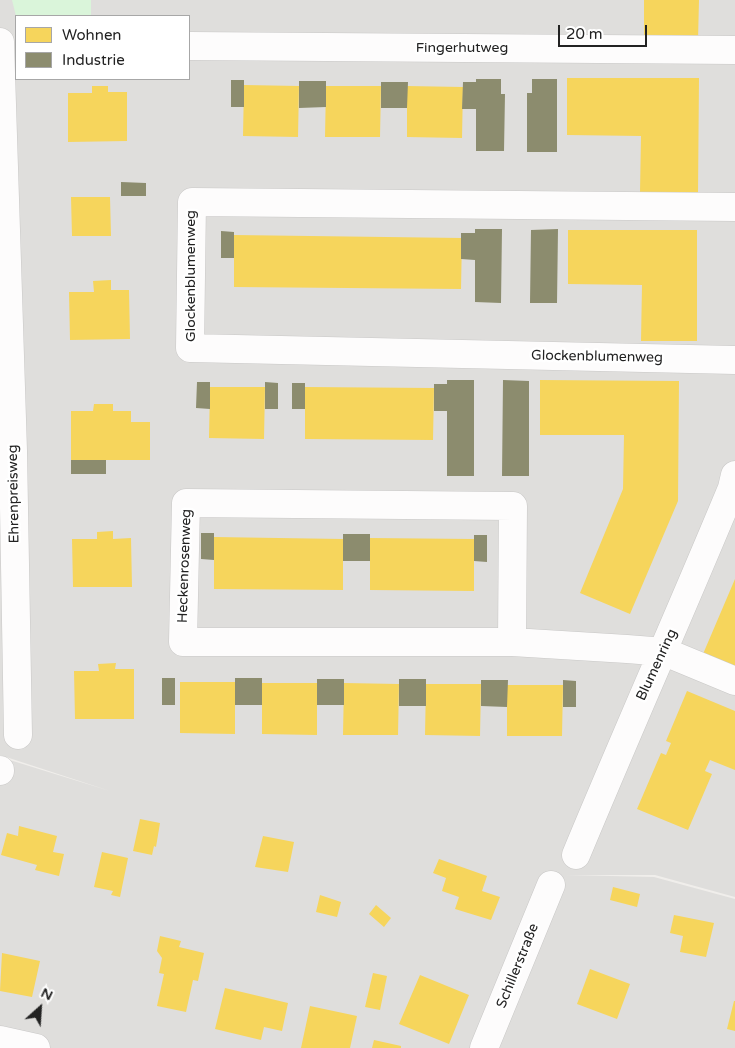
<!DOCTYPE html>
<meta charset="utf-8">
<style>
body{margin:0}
#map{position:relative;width:735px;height:1048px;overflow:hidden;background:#f0eeeb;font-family:"Varela Round",sans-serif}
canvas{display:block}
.legend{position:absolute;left:15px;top:15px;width:175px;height:65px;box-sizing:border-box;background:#fff;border:1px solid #a7a7a7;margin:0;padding:6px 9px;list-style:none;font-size:15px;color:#222}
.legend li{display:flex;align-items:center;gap:10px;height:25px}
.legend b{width:25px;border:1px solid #a7a7a7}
.north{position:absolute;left:15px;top:983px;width:50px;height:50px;-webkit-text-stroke:4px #fff;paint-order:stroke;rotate:26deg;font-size:14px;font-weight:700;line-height:20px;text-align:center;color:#222}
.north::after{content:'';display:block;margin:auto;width:18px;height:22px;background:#222;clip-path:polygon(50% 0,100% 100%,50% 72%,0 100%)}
.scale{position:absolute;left:558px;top:25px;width:89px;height:22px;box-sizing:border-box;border:2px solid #222;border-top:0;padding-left:6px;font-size:15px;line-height:18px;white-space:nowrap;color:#222;-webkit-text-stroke:4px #fff;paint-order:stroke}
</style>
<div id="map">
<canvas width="735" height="1048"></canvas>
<ul class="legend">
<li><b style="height:14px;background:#f6d55c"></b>Wohnen</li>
<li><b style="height:14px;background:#8c8c6e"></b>Industrie</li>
</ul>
<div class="north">N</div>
<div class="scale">20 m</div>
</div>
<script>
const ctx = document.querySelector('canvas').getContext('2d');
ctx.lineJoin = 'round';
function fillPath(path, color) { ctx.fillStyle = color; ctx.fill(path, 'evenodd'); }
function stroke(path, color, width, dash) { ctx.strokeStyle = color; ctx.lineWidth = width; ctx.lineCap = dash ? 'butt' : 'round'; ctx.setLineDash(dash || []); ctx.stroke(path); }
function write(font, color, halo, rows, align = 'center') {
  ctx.font = font + ' "Varela Round",sans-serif'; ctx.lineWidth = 5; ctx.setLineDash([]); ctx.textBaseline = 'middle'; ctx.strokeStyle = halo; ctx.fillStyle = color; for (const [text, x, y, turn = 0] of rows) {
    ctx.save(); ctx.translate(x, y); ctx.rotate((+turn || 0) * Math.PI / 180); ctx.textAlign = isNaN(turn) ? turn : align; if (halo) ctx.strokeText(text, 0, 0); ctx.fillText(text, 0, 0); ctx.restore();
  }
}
const residential = new Path2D(`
 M0,0H735V897L655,875H566L116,793L566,875L654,877L735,899V1048H0V757L110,791L0,755ZM16,16H189V79H16Z`);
const park = new Path2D(`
 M12,0H91V16H16Z`);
const homes = new Path2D(`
 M644,0H699L698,40L644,39Z
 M567,78H699L698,193L640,192L641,136L567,135Z
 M244,85L299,86L298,137L243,136Z
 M92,86H108V92H127V141L68,142V93H92Z
 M326,86H381L380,137H325Z
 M407,86L463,87L462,138L407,137Z
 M71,197H110L111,236H72Z
 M568,230H697V341H641L642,285L568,284Z
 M234,235L462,238L461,289L234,287Z
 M111,280V290H129L130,339L70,340L69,292H94L93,281Z
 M540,380L679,381L678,501L630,614L580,593L623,489L624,435H540Z
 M210,387H265L264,439L209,438Z
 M305,387L434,388L433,440L305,439Z
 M94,404H113V411H131V422H150V460H71V411H93Z
 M113,531V539L131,538L132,587H73L72,539H97V532Z
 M214,537L343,539V590L214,589Z
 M370,538L474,539V591L370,590Z
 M735,579V668L703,654Z
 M116,663L115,669H134V719H75L74,671H99L98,664Z
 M180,682H235V734L180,733Z
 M262,683H317V735L262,734Z
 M344,683L399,684L398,735H343Z
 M426,684H481L480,736L425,735Z
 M507,685H563L562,736H507Z
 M687,691L735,711V770L710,760L705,771L712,774L688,830L637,809L661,753L666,755L671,743L666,741Z
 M140,819L160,823L156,847L154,846L152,855L133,851Z
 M19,826L57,836L53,852L64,854L59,876L35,870L37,865L1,855L7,833L18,836Z
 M263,836L294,842L288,872L255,867Z
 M102,852L128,858L120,897L111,895L113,891L94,887Z
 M439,859L487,876L482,891L500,897L491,920L455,909L459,897L442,891L446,878L433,873Z
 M613,887L640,894L637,907L610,900Z
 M320,895L341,902L337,917L316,912Z
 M376,905L391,918L384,927L369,914Z
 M674,915L714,923L706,957L680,952L683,936L670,933Z
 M160,936L181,941L179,947L204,953L198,981L193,980L186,1012L157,1006L164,974L159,973L162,958L157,951Z
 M2,953L40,961L32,997L0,991Z
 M590,969L630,984L617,1019L577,1004Z
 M373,973L387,976L380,1010L365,1007Z
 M420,975L469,995L449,1044L399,1024Z
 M225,988L288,1003L282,1031L264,1027L261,1040L215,1029Z
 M734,1001H735V1031L727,1029Z
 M310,1006L357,1016L350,1048H301Z
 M374,1040L401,1046V1048H372Z`);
const industry = new Path2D(`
 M476,79H501V94H505L504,151H476V109H462L463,82H476Z
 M532,79H557V152H527V93H532Z
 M231,80H244V107H231Z
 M299,81H326V107L299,108Z
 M381,82H408L407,108H381Z
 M121,182L146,183V196H121Z
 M475,229H502L501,303L475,302V260L461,259V233H475Z
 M558,229L557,303H530L531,230Z
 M221,231L234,232V258H221Z
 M447,380H474V476H447V411H434V384H447Z
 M503,380L529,381V476H502Z
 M197,382H210V409L196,408Z
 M265,382L278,383V409H265Z
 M292,383H305V409H292Z
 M71,460H106V474H71Z
 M201,533H214V560L201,559Z
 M343,534H370V561H343Z
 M474,535H487V562L474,561Z
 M162,678H175V705H162Z
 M235,678H262V705H235Z
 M317,679H344V705H317Z
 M399,679H426V706H399Z
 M481,680H508L507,707L481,706Z
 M563,680L576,681V707H563Z`);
const minor = new Path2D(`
 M0,42L13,451L18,735
 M189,46L735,50
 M735,207L192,202L190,348L735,360
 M512,642L513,506L186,503L183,642H512L627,649L665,652L735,681
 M0,771V770
 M576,855C627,732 681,611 732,488L735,475
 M0,1040L36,1048
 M484,1048L551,885`);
const streetNames = [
 ["Fingerhutweg",462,48],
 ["Glockenblumenweg",191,276,-90],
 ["Glockenblumenweg",597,357,1],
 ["Ehrenpreisweg",14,494,-91],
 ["Heckenrosenweg",185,566,-88],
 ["Blumenring",657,665,-65],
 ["Schillerstraße",518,966,-68]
];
fillPath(residential, '#dfdedc');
fillPath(park, '#daf5da');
fillPath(homes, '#f6d55c');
fillPath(industry, '#8c8c6e');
stroke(minor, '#c9c8c7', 29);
stroke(minor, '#fdfcfc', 28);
write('14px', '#222', '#fff', streetNames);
</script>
